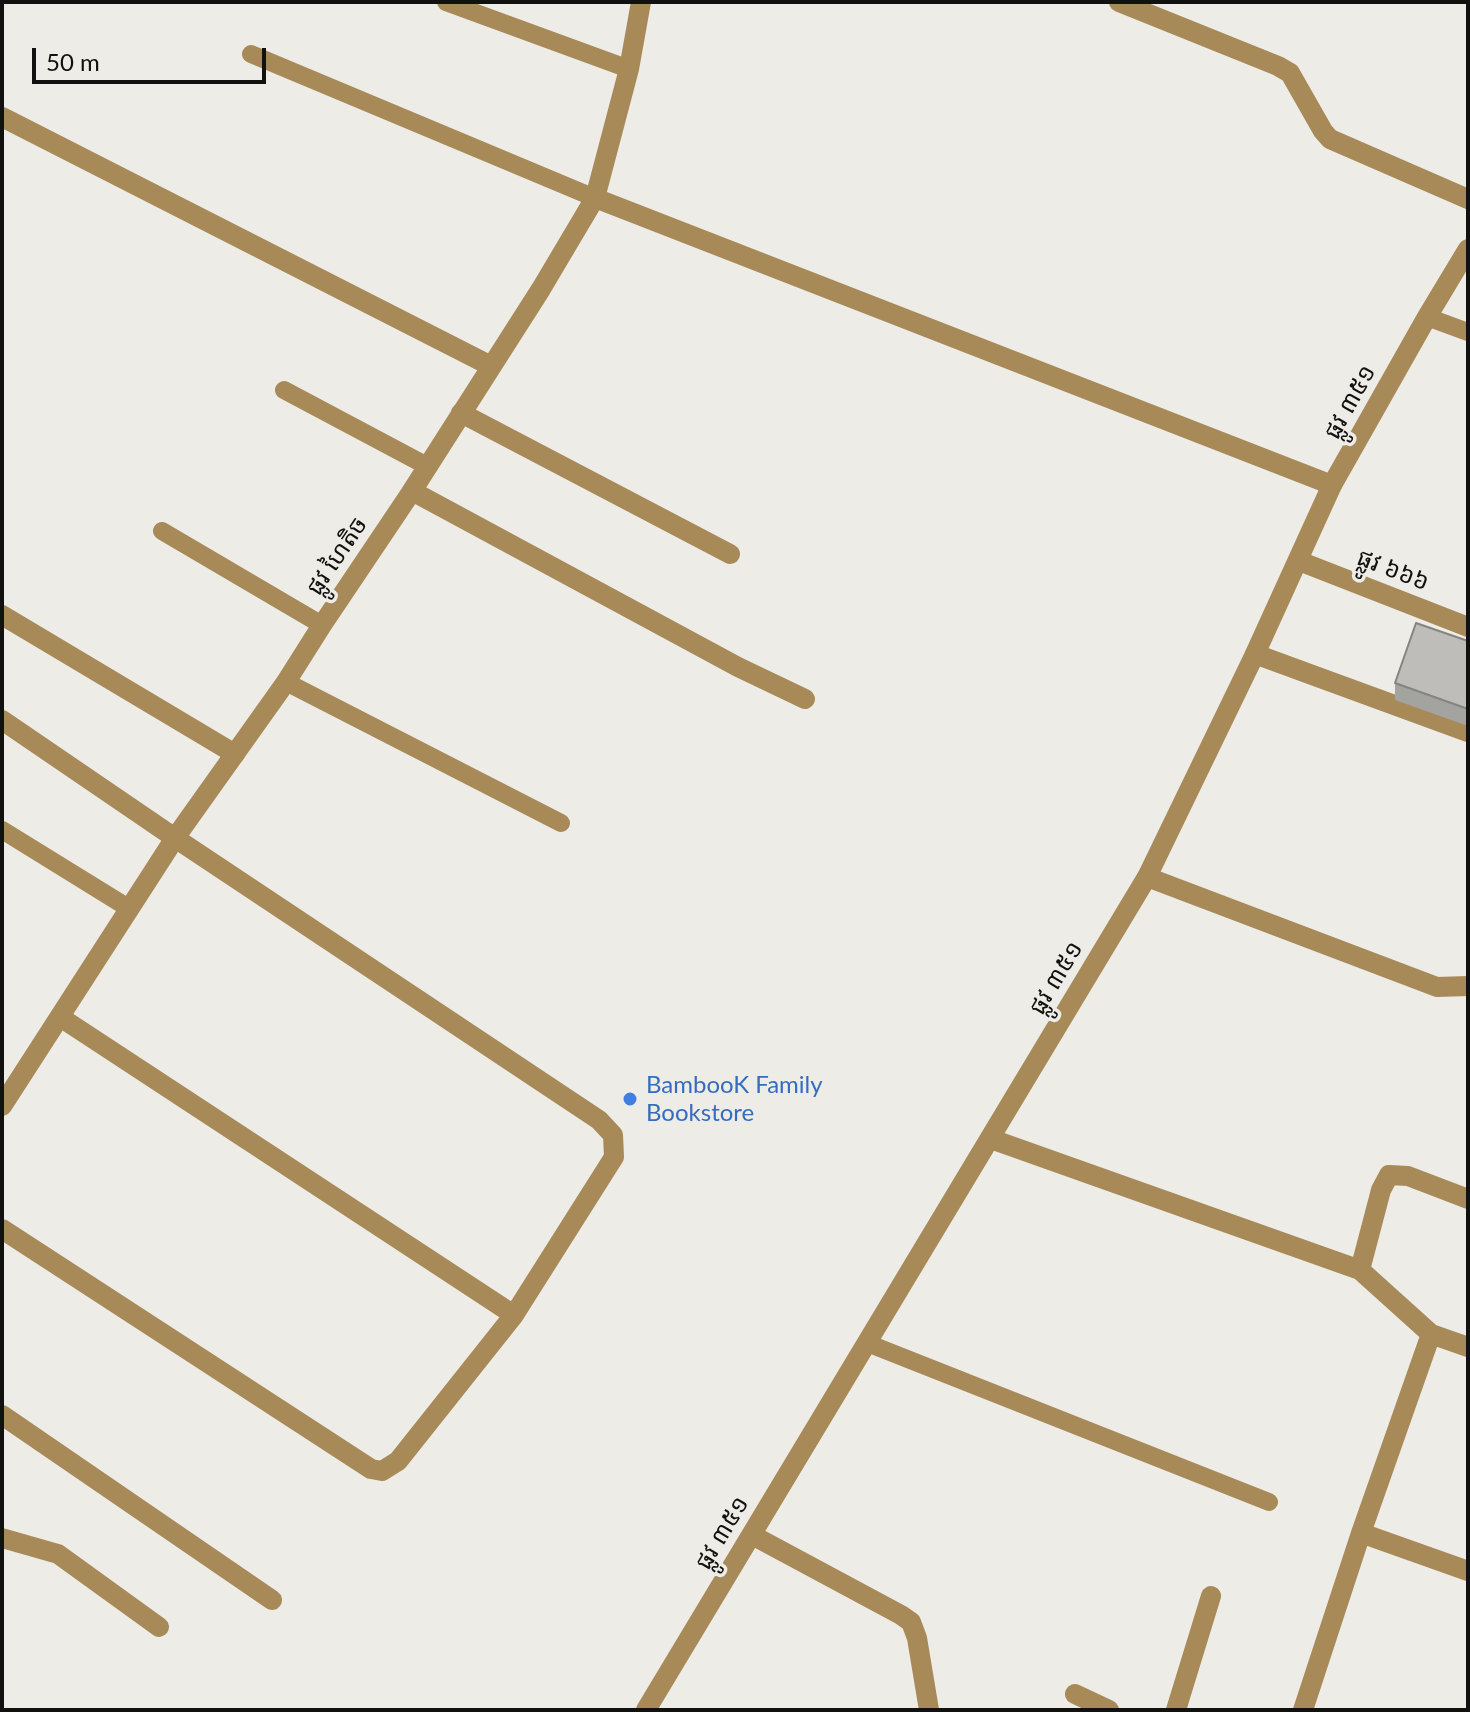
<!DOCTYPE html>
<meta charset="utf-8">
<style>
body{margin:0}
#map{position:relative;width:1470px;height:1712px;overflow:hidden;background:#edece7;font-family:Lato,sans-serif}
canvas{display:block}
.frame{position:absolute;inset:0;border:4px solid #11110f;pointer-events:none}
.scale{position:absolute;left:32px;top:48px;width:234px;height:36px;box-sizing:border-box;border:4px solid #11110f;border-top:0;padding-left:10px;font-size:24px;line-height:28px;white-space:nowrap;color:#11110f;-webkit-text-stroke:6px #edece7;paint-order:stroke}
</style>
<div id="map">
<canvas width="1470" height="1712"></canvas>
<div class="frame"></div>
<div class="scale">50 m</div>
</div>
<script>
const ctx = document.querySelector('canvas').getContext('2d');
ctx.lineJoin = 'round';
function stroke(path, color, width, dash) { ctx.strokeStyle = color; ctx.lineWidth = width; ctx.lineCap = dash ? 'butt' : 'round'; ctx.setLineDash(dash || []); ctx.stroke(path); }
function fillPath(path, color) { ctx.fillStyle = color; ctx.fill(path, 'evenodd'); }
function write(font, color, halo, rows, align = 'center') {
  ctx.font = font + ' Lato,"Noto Sans Khmer",sans-serif'; ctx.lineWidth = 7; ctx.setLineDash([]); ctx.textBaseline = 'middle'; ctx.strokeStyle = halo; ctx.fillStyle = color; for (const [text, x, y, turn = 0] of rows) {
    ctx.save(); ctx.translate(x, y); ctx.rotate((+turn || 0) * Math.PI / 180); ctx.textAlign = isNaN(turn) ? turn : align; if (halo) ctx.strokeText(text, 0, 0); ctx.fillText(text, 0, 0); ctx.restore();
  }
}
const service = new Path2D(`
 M446,2L629,69
 M251,54L595,198
 M1427,317L1468,332
 M284,390L427,466
 M162,531L322,625
 M286,682L561,823
 M2,830L130,909
 M867,1343L1269,1502`);
const pedestrian = new Path2D(`
 M752,1535L901,1615L911,1622L917,1638L929,1710`);
const minor = new Path2D(`
 M1119,2L1278,66L1290,73L1323,131L1330,139L1468,199
 M2,117L491,366
 M595,198L1332,485
 M461,413L730,554
 M412,491L738,667L805,699
 M1299,561L1468,627
 M2,615L235,754
 M1255,654L1468,732
 M2,720L175,838L599,1120L613,1135L614,1157L514,1315L398,1461L382,1471L371,1469L2,1229
 M1147,877L1437,987L1468,986
 M60,1017L514,1315
 M991,1139L1360,1270L1431,1334L1468,1347
 M1360,1270L1381,1190L1389,1175L1408,1176L1468,1199
 M2,1415L272,1600
 M1361,1533L1468,1571
 M2,1538L58,1554L159,1627
 M1075,1694L1109,1710
 M1176,1710L1211,1596
 M1303,1710L1361,1533L1431,1334`);
const tertiary = new Path2D(`
 M2,1106L175,838L286,682L322,625L412,491L541,289L595,198L629,69L641,2
 M646,1710L1147,877L1255,654L1332,485L1427,317L1468,249`);
const wall = new Path2D(`
 M1468,641V726L1395,700V683Z`);
const building = new Path2D(`
 M1416,623L1468,641V709L1395,683Z`);
const markers = [
 [630,1099,8,"#3f7fe0"]
];
const streetNames = [
 ["ផ្លូវ ៣៥១",1350,402,-61],
 ["ផ្លូវ ហៃតិច",337,556,-56],
 ["ផ្លូវ ៦៦៦",1393,570,21],
 ["ផ្លូវ ៣៥១",1056,978,-59],
 ["ផ្លូវ ៣៥១",722,1533,-59]
];
const shopNames = [
 ["BambooK Family",646,1085],
 ["Bookstore",646,1113]
];
stroke(service, '#a88a59', 18);
stroke(pedestrian, '#a88a59', 20);
stroke(minor, '#a88a59', 20);
stroke(tertiary, '#a88a59', 20);
fillPath(wall, '#a3a39f');
fillPath(building, '#bebdb9');
stroke(building, '#858482', 2);
for (const [x, y, r, color] of markers) { const dot = new Path2D(); dot.arc(x, y, r, 0, 2 * Math.PI); ctx.fillStyle = color; ctx.fill(dot); stroke(dot, '#edece7', 3); }
write('24px', '#11110f', '#edece7', streetNames);
write('24px', '#366cbe', '#edece7', shopNames, 'left');
</script>
